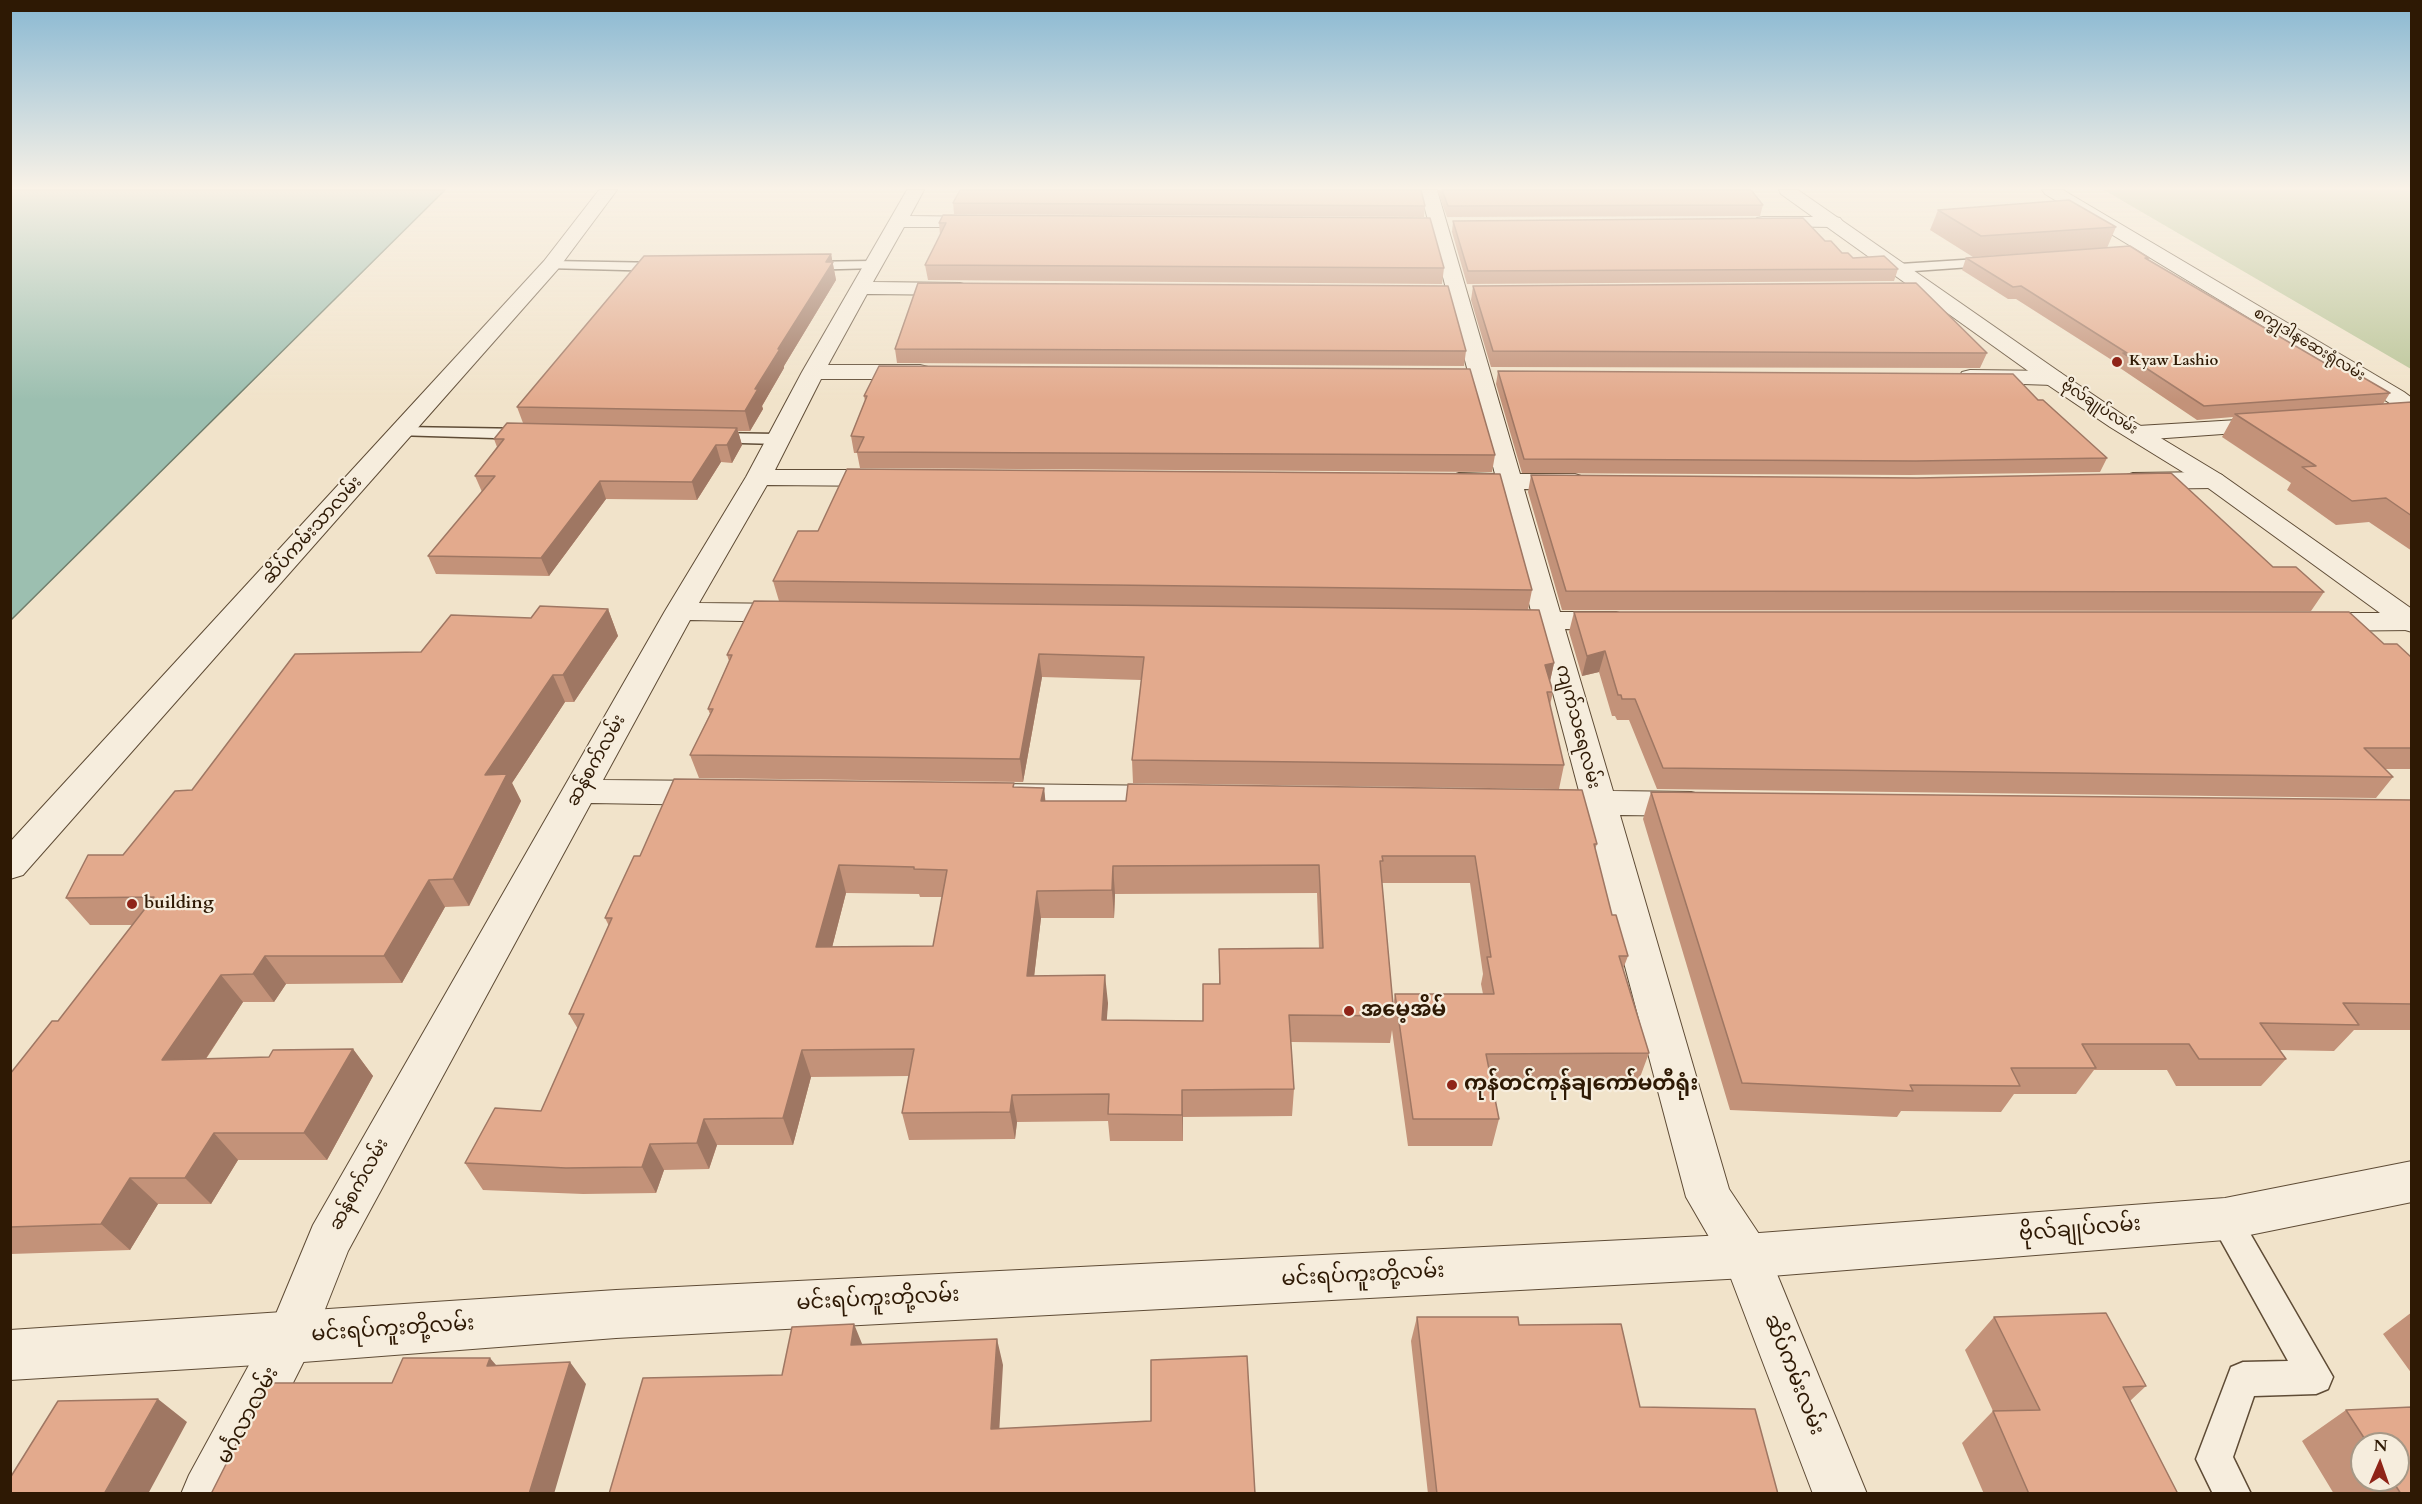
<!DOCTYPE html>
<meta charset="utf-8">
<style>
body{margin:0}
#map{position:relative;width:2422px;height:1504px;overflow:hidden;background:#f1e3ca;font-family:Cardo,serif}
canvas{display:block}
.frame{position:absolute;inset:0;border:12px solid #2e1904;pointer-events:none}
.north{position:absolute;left:2350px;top:1432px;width:60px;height:60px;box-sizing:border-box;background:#f6eddd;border:2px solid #a69886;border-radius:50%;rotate:2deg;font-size:16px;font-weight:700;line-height:24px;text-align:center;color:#2e1904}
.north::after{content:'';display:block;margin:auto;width:21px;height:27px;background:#8f2418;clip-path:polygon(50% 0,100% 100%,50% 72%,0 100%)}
</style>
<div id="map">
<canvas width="2422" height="1504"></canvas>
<div class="frame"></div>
<div class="north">N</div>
</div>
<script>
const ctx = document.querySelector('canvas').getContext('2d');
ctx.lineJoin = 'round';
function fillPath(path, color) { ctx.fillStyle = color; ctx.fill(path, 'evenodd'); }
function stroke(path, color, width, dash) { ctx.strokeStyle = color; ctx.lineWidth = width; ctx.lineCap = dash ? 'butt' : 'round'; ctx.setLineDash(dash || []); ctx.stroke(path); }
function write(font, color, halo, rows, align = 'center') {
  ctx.font = font + ' Cardo,"Noto Sans Myanmar",serif'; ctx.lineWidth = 4.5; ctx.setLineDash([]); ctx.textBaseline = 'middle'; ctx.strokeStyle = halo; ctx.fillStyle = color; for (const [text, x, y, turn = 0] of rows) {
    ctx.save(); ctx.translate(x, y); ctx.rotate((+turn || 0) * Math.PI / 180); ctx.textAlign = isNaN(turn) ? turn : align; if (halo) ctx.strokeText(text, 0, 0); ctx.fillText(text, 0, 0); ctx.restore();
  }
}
const green = new Path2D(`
 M2104,190H2411V369Z`);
const water = new Path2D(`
 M11,190H445L11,620Z`);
const service = new Path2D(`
 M1994,258L1999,259L2001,262L1999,265L1900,272L1893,268L1900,264Z
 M551,261L663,263L670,267L663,271L546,268L544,265L546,262Z
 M872,261L879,265L877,268L804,270L797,266L804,262Z
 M402,427L527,429L535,434L527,439L396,435L394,432Z
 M710,433L778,434L786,439L778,444L704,442L702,438L704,434Z
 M2225,1204L2236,1209L2333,1377L2328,1389L2316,1394L2254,1396L2233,1457L2251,1494H2213L2196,1459L2231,1367L2243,1362L2288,1361L2209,1219L2214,1209Z`);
const minor = new Path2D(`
 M907,190H924L910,216L985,217L991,218L994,222L991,226L985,227H904L873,282L960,283L967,285L970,289L967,293L960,295L867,294L828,365H920L928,367L931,372L928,377L920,379H821L775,470H888L897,473L901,478L897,483L888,486L767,485L699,603L794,604L804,607L809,613L804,619L794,622L690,620L603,780L714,781L726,785L731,793L726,801L714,805L591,803L348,1251L307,1355L237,1494H181L189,1475L273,1321L313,1225L665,611L746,477L802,372Z
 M1420,190H1437L1520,474H1575L1584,477L1588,482L1584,487L1575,490L1524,489L1560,612H1616L1626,615L1631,621L1626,627L1616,630L1565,629L1613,791L1691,792L1703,795L1708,804L1703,813L1691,816L1620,815L1729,1189L1763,1240L1867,1494H1813L1727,1268L1686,1197L1585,815L1539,814L1527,810L1522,802L1527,794L1539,790L1579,791L1536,629H1497L1487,626L1482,620L1487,614L1497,611H1531L1499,489L1450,486L1446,481L1450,476L1459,473L1495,474Z
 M2042,190H2063L2404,392L2412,398V416L2404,414L2388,402L2045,194Z
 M1763,217H1834L1840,218L1843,222L1840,226L1834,227L1757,226L1754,222L1757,218Z
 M1970,370L2053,371L2061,373L2064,378L2061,383L2053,385L1962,382L1959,377L1962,372Z
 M2271,418L2279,420L2283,425L2279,430L2138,440L2129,438L2126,433L2129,428L2138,426Z
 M2213,472L2222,475L2226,480L2222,485L2213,488L2133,489L2124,486L2120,481L2124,476L2133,473Z
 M2316,613H2410L2412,630L2316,631L2306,628L2301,622L2306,616Z
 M999,784L1172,786L1184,790L1189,798L1184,806L1172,810L999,808L987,804L982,796L987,788Z`);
const tertiary = new Path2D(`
 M599,190H617L558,269L23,875L10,879V842L544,261Z
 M1779,190H1798L2061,373L2126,417L2222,475L2412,609V632L2402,629L2204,485L2110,427L2045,383L1781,194Z
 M2412,1161V1202L2225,1240L1746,1278L616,1338L290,1363L10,1380V1330L616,1290L1746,1234L2225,1198Z`);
const wall = new Path2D(`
 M1437,190H1751L1763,205L1760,216L1447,217Z
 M953,203L1425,206L1424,217L954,214Z
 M1938,210L2116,227L2107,248L1973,257L1930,230Z
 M1453,221L1825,241L1842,253L1853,258L1898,269L1894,281L1467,284L1452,232Z
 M939,223L1444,268L1442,284L928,280L925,265L940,235Z
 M831,254L836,280L784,366V368L762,406L763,409L750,431H738L742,445L732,463L721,462L697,500L606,499L549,576L436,574L428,556L482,492L475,476L497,447L494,439L523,423L517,407Z
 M1966,258H2149L2148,259L2328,365L2390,393L2383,404L2412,402V551L2369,522L2336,525L2287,490L2291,483L2222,437L2233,417L2197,420L2117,366L2118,364L2016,299H2008L1962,270Z
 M1473,286L1987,353L1980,368L1491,367L1471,300Z
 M895,349L1466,351L1464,366L897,363Z
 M1498,371L2038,400L2107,458L2100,472L1910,475L1522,473L1496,384Z
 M864,396L1495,455L1492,472L860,468L857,453H854L851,436L865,401Z
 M1531,475L2273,567L2324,592L2311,611L1562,610L1528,492Z
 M773,581L1532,590L1528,610L1554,663L1550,681L1553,692L1550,705L1564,765L1559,789L1133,783L1132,760L1141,680L1042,677L1023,782L699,778L690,755L710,714L708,709L729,661L727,655L779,601Z
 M608,609L618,636L574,702H565L512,783L521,801L469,906L445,907L402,983L286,984L274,1002H243L206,1059L269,1057L353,1049L373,1076L327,1160H238L211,1204H158L130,1250L11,1254L10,1256V1074L58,1021L132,925H90L66,898L123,855L192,790L421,652L531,618Z
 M1574,612L2384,644L2412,658V769H2385L2393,777L2376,798L1657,789L1629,720H1617L1615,716H1612L1599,672L1582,676L1569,632Z
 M1014,783V787L1044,788L1045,801L1597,844L1595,849L1612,915L1628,956L1623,969L1649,1053L1639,1080L1492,1081L1499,1119L1492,1146H1408L1392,1030L1390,1043L1291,1042L1294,1089L1292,1116L1183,1117V1141H1110L1108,1121L1017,1122L1015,1139L909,1140L902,1113L909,1076L811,1077L793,1145H717L709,1169L664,1170L656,1193L583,1194L483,1190L465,1163L541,1111L578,1029L569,1014L609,926L605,918L640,856ZM1382,883H1470L1483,974L1481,984L1483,994H1395L1393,1006ZM846,893L919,894L920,897H942L933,946L832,947ZM1317,893L1319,948L1219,949V984L1203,1021L1106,1020L1108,1003L1034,976L1041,918H1114L1115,894Z
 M1651,792L2412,800V1030H2354L2334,1051L2279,1050L2286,1059L2261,1086H2176L2167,1070H2094L2076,1094H2014L2001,1112L1901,1111L1897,1117L1730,1110L1643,819Z
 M2412,1312V1374L2383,1334Z
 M1417,1317L1519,1325L1640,1407L1778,1494H1428L1411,1341Z
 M1994,1317L2146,1386L2130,1401L2178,1494H1984L1962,1443L1993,1411L1965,1350Z
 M2412,1407V1494H2334L2302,1441L2346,1410ZM2362,1444H2398V1480H2362Z`);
const shadedWall = new Path2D(`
 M831,254L836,280L784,366V368L762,406L763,409L750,431L745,411L755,389Z
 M737,428L742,445L732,463L727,445Z
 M716,445L721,462L697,500L692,482Z
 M600,481L606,499L549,576L541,558Z
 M608,609L618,636L574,702L563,675Z
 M1605,651L1599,672L1582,676L1587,656Z
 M1039,654L1042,677L1023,782L1020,759Z
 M1554,663L1549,686L1545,665Z
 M553,675L565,702L512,783L521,801L469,906L453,879L485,775Z
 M1044,788L1047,815L1041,801Z
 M839,865L846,893L825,975L816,947Z
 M1113,866L1115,894L1114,918L1112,890Z
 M429,880L445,907L402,983L384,956Z
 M1037,891L1041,918L1031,1003L1027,976Z
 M265,956L286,984L274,1002L253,974Z
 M221,975L243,1002L187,1087L162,1060Z
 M1105,975L1108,1003L1105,1047L1102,1020Z
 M353,1049L373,1076L327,1160L304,1133Z
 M802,1050L811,1077L793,1145L783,1118Z
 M1182,1090L1183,1117V1141L1182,1115Z
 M1012,1095L1017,1122L1015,1139L1010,1112Z
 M704,1119L717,1145L709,1169L697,1143Z
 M214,1133L238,1160L211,1204L185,1178Z
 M650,1144L664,1170L656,1193L642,1167Z
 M130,1178L158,1204L130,1250L101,1224Z
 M854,1324L865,1351L851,1345Z
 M997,1339L1003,1365L998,1453L991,1429Z
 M490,1358L509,1380L487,1366Z
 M570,1362L586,1384L554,1494H529Z
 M158,1399L187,1422L148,1494H104Z`);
const building = new Path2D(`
 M960,190H1421L1425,206L953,203Z
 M1442,190H1751L1763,205L1448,206Z
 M2069,200L2116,227L1981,236L1938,210Z
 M943,215L1430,218L1444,268L925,265L946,223H939Z
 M1803,218L1825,241H1831L1842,253H1848L1853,258L1884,256L1898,269L1468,271L1453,221Z
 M2130,246L2149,258H2145L2328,365L2340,364L2390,393L2204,406L2123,353H2127L2021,286L2013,287L1966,258Z
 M831,254L826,262H833L778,349H780L755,389H758L745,411L517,407L644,256Z
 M918,283L1448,286L1466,351L895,349Z
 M1916,283L1987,353L1493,351L1473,286Z
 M879,366L1470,369L1495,455L857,452L864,437L851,436L867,396H864Z
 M1498,371L2013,374L2038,400H2043L2107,458L1916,461L1524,459Z
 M2412,402V516L2386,498L2352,501L2302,467L2316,466L2235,414Z
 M507,423L737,428L727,445H716L692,482L600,481L541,558L428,556L495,476H475L504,439H494Z
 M847,469L1500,474L1532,590L773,581L798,531H818Z
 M2171,473L2273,567H2296L2324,592L1566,591L1531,475L1917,478Z
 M754,601L1539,610L1554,663L1545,665L1553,692H1547L1564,765L1132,760L1144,657L1039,654L1020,759L690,755L713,709H708L732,655H727Z
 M540,606L608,609L563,675H553L485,775L507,774L453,879L429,880L384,956H265L253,974L221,975L162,1060L269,1057L273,1050L353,1049L304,1133H214L185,1178H130L101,1224L10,1227V1074L52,1021H58L154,897L66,898L88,855H123L175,791L192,790L295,654L421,652L451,615L531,618Z
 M1574,612H2349L2384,644H2397L2412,658V748H2364L2393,777L1663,768L1635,699H1622L1621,695H1618L1605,651L1587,656Z
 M674,779L1014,783L1013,787L1044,788L1041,801H1126L1128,784L1582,790L1597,844H1594L1612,915H1616L1628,956H1619L1649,1053L1486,1054L1499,1119H1413L1395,994H1494L1487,957H1491L1475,856H1382L1383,861H1380L1394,1016L1289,1015L1294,1089L1182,1090V1115L1108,1114L1109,1094L1012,1095L1010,1112L902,1113L914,1049L802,1050L783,1118L704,1119L697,1143L650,1144L642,1167L566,1168L465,1163L495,1108L541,1111L584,1014H569L612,918H605L634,856H640ZM839,865L914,867V869L947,870L933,946L816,947ZM1319,865L1323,948L1219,949L1220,984H1203V1021L1102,1020L1105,975L1027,976L1037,891L1112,890L1113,866Z
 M1651,792L2412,800V1004L2343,1003L2359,1025L2260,1023L2286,1059H2199L2189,1044H2082L2096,1068H2011L2020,1086L1910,1085L1913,1091L1742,1083Z
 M2106,1313L2146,1386L2123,1387L2178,1494H2029L1993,1411L2040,1410L1994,1317Z
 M1417,1317H1518L1519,1325L1621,1324L1640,1407L1755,1409L1778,1494H1437Z
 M854,1324L851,1345L997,1339L991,1429L1151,1421V1360L1247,1356L1255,1494H609L643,1378L782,1375L792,1327Z
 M403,1358H490L487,1366L570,1362L529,1494H211L267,1383H392Z
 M158,1399L104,1494H10V1478L58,1401Z
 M2412,1407V1494H2401L2392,1480H2398V1444H2368L2346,1410Z`);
const markers = [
 [2117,362,6,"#8f2418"],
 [132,904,6,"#8f2418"],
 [1349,1011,6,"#8f2418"],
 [1452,1085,6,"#8f2418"]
];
const farStreetnames = [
 ["စက္ခုဒါနဆေးရုံလမ်း",2309,345,31],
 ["ဗိုလ်ချုပ်လမ်း",2099,408,33]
];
const farPoinames = [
 ["Kyaw Lashio",2129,362]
];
const streetNames = [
 ["ဆိပ်ကမ်းသာလမ်း",313,531,-48],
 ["ကျက်သရေလမ်း",1577,727,75],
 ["ဆန်စက်လမ်း",597,761,-61],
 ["ဆန်စက်လမ်း",360,1185,-61]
];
const poiNames = [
 ["building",144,904]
];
const nearPoinames = [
 ["အမေ့အိမ်",1361,1011],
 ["ကုန်တင်ကုန်ချကော်မတီရုံး",1464,1085]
];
const nearStreetnames = [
 ["ဗိုလ်ချုပ်လမ်း",2080,1230,-5],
 ["မင်းရပ်ကူးတို့လမ်း",1363,1276,-3],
 ["မင်းရပ်ကူးတို့လမ်း",878,1300,-3],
 ["မင်းရပ်ကူးတို့လမ်း",393,1330,-4],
 ["ဆိပ်ကမ်းလမ်း",1793,1375,68],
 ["မင်္ဂလာလမ်း",249,1416,-62]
];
fillPath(green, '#b9c497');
fillPath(water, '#9cbfb0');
stroke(water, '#707d6b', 1.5);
stroke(service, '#5f4c36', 3);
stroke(minor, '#5f4c36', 2);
stroke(tertiary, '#5f4c36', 2);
fillPath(service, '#f6eddd');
fillPath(minor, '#f6eddd');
fillPath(tertiary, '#f6eddd');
fillPath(wall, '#c39279');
fillPath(shadedWall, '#9f7763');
fillPath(building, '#e3aa8d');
stroke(building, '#9f7763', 1.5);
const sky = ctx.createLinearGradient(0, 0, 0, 400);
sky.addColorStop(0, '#89b8d2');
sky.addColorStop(0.47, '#f9f2e7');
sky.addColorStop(1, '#f9f2e700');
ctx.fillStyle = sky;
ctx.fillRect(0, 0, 2422, 400);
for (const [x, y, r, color] of markers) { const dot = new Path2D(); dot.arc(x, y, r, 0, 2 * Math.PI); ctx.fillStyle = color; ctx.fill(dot); stroke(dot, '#f6eddd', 2); }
write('15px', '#2e1904', '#f6eddd', farStreetnames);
write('bold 15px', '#2e1904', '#f6eddd', farPoinames, 'left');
write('18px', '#2e1904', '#f6eddd', streetNames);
write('bold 18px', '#2e1904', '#f6eddd', poiNames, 'left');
write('bold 21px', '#2e1904', '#f6eddd', nearPoinames, 'left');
write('21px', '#2e1904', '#f6eddd', nearStreetnames);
</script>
